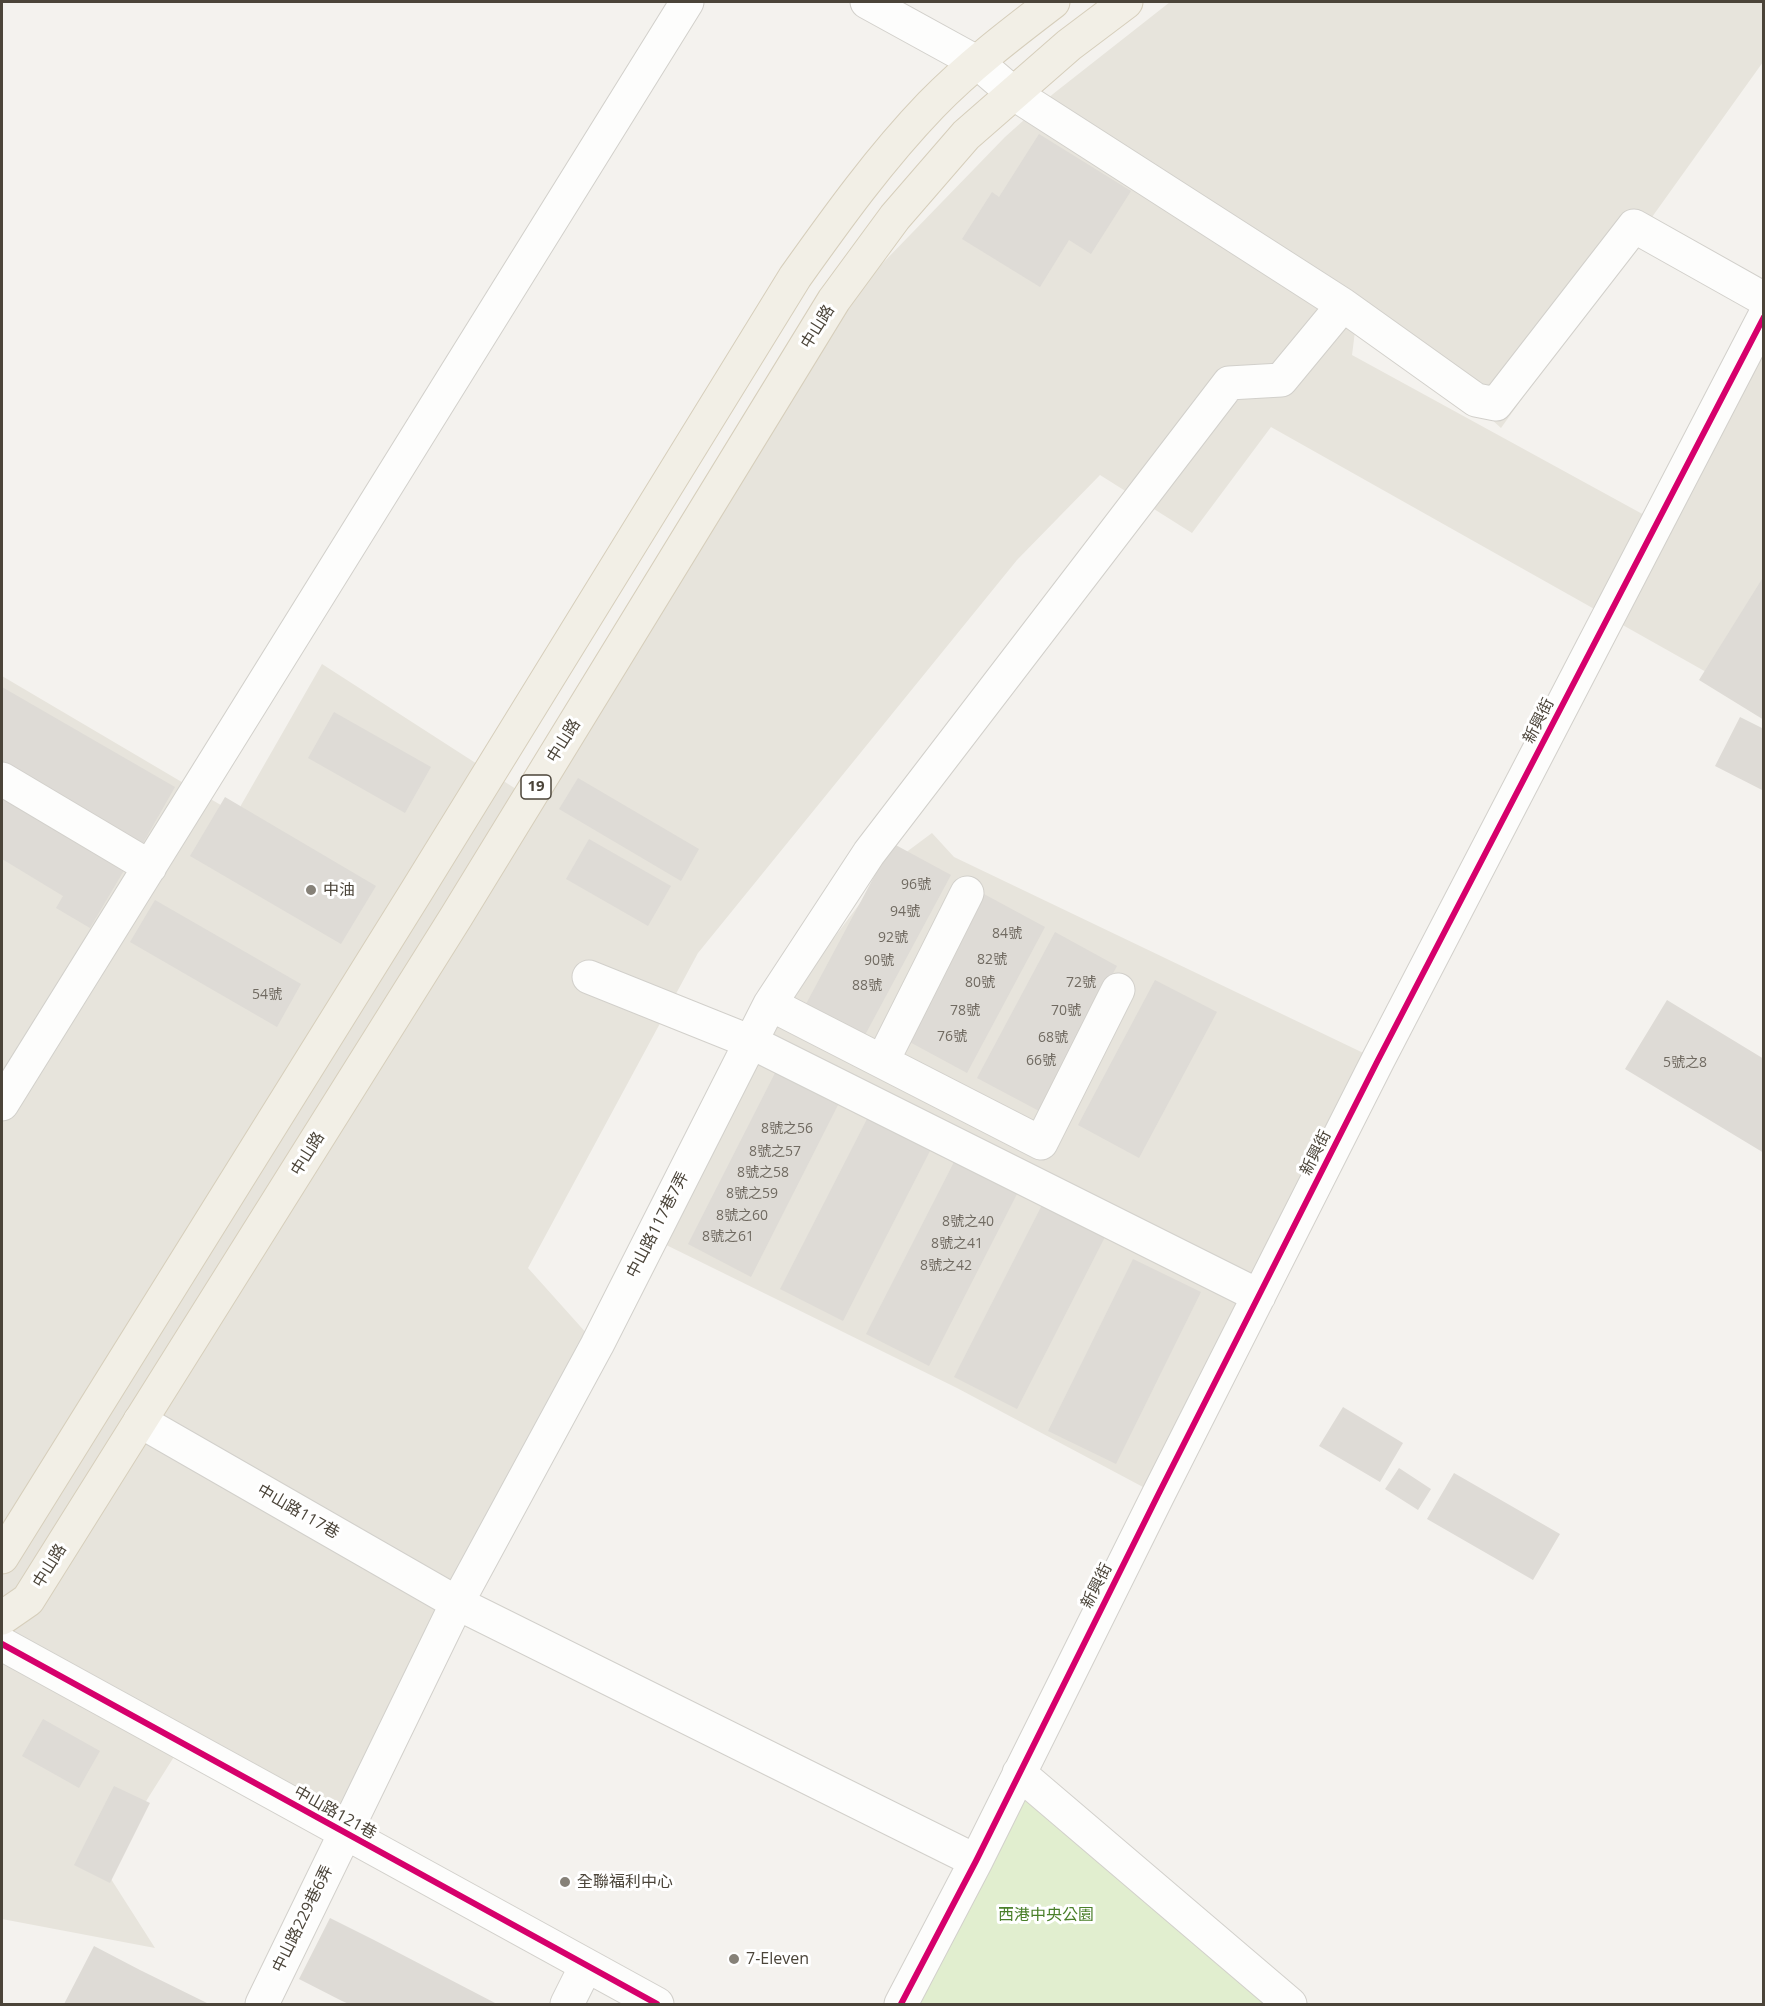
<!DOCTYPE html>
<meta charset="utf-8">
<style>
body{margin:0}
#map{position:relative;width:1765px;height:2006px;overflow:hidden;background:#f4f2ee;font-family:"Open Sans",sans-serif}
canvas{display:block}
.frame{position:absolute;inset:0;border:3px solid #4b4439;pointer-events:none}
</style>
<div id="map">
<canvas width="1765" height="2006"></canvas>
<div class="frame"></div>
</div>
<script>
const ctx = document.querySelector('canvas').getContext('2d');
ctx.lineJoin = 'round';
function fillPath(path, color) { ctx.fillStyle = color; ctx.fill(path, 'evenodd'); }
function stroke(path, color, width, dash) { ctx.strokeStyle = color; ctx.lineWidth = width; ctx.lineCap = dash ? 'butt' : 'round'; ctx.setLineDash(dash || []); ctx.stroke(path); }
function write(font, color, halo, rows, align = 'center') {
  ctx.font = font + ' "Open Sans","Noto Sans TC",sans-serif'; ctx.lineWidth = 6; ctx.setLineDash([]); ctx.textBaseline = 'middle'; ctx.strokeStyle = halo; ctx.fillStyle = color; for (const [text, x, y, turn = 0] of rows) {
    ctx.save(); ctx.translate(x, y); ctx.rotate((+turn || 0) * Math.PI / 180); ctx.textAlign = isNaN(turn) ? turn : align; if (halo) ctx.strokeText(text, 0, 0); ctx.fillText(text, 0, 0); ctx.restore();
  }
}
const residential = new Path2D(`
 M1170,2H1763V62L1501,428L1359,300L1352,355L1657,522L1763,317V704L1271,427L1192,533L1100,475L1017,560L698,953L528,1268L597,1345L344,1833L177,1752L104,1868L155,1948L2,1919V676L236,814L322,664L533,800L815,333L1005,137L1053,94Z
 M932,833L954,857L1378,1060L1158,1495L957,1388L652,1238L753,1045L889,865Z`);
const green = new Path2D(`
 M1019,1773L1288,2004H900Z`);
const building = new Path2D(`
 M1039,134L1131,191L1091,254L1069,240L1040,287L962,239L992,192L999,197Z
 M1762,579L1764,581V720L1699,680Z
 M2,687L175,787L142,845L2,763Z
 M334,712L431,767L405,813L308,758Z
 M1740,717L1764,729V791L1715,766Z
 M578,778L699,849L681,881L559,809Z
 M2,787L129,862L90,928L56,908L63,896L2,859Z
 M225,797L376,886L341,944L190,856Z
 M589,839L671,886L648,926L566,879Z
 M892,843L951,875L865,1035L806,1004Z
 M984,894L1045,927L967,1073L906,1040Z
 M155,900L301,984L277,1027L130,942Z
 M1055,932L1117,966L1039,1111L977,1078Z
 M1155,980L1217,1012L1139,1158L1078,1125Z
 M1667,1000L1764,1059V1153L1625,1069Z
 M775,1073L838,1105L751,1277L688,1244Z
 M868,1117L931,1149L843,1321L780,1289Z
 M954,1162L1017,1194L929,1366L866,1334Z
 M1042,1205L1105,1237L1017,1409L954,1377Z
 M1133,1259L1201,1292L1116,1464L1048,1431Z
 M1343,1407L1403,1443L1380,1482L1319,1446Z
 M1399,1468L1431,1489L1418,1510L1385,1489Z
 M1454,1473L1560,1534L1533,1580L1427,1519Z
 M43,1719L100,1751L79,1788L22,1756Z
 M114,1786L150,1803L110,1883L74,1865Z
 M330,1918L374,1940L497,2004H349L342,2001L299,1979Z
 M94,1946L140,1970L209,2004H64Z`);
const minor = new Path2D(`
 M867,2L978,63L1013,93L1343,305L1476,400L1496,404L1634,226L1764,299
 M2,779L150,867
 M589,977L751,1042L1259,1296
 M770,1004L1041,1143L1118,990
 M883,1060L967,893
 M2,1104L687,2
 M140,1421L457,1603L976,1861
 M2,1644L657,2004
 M1019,1773L1290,2004
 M262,2004L457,1603L597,1345L770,1004L869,853L1229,383L1281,380L1343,305
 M567,2004L586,1966
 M901,2004L976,1861L1158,1495L1378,1060L1764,317`);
const major = new Path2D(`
 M2,1557L416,892L795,277C837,218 880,158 931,105C968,67 1011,34 1053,2
 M2,1618L28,1600L456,917L834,300L895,217L966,135L1069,45L1126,2`);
const cycleway = new Path2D(`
 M2,1644L657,2004
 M901,2004L976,1861L1158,1495L1378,1060L1764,317`);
const markers = [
 [311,890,6,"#868178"],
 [565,1882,6,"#868178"],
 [734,1959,6,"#868178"]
];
const numberNames = [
 ["96號",916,885],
 ["94號",905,912],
 ["84號",1007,934],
 ["92號",893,938],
 ["82號",992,960],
 ["90號",879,961],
 ["80號",980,983],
 ["72號",1081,983],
 ["88號",867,986],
 ["54號",267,995],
 ["78號",965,1011],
 ["70號",1066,1011],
 ["76號",952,1037],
 ["68號",1053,1038],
 ["66號",1041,1061],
 ["5號之8",1685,1063],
 ["8號之56",787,1129],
 ["8號之57",775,1152],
 ["8號之58",763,1173],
 ["8號之59",752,1194],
 ["8號之60",742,1216],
 ["8號之40",968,1222],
 ["8號之61",728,1237],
 ["8號之41",957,1244],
 ["8號之42",946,1266]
];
const shields = [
 [536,787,30]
];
const shieldNames = [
 ["19",536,787]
];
const streetNames = [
 ["中山路",818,327,-58],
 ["新興街",1539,721,-63],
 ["中山路",564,741,-58],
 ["新興街",1316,1153,-63],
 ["中山路",308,1154,-58],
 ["中山路117巷7弄",658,1225,-63],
 ["中山路117巷",298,1512,30],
 ["中山路",50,1566,-58],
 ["新興街",1097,1586,-63],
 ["中山路121巷",335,1813,29],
 ["中山路229巷6弄",303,1919,-64]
];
const poiNames = [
 ["中油",323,890],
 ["全聯福利中心",577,1882],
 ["7-Eleven",746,1959]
];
const parkNames = [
 ["西港中央公園",1046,1915]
];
fillPath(residential, '#e7e4dc');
fillPath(green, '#e1eecf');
fillPath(building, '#dedbd6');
stroke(minor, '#d2d0cb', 35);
stroke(major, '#d6cebb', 35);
stroke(minor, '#fdfdfc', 33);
stroke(major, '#f2efe6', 33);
stroke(cycleway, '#d6006c', 6);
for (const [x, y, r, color] of markers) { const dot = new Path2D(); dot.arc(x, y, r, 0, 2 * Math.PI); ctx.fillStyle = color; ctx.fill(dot); stroke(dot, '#fff', 2); }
write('14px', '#706a61', null, numberNames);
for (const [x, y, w] of shields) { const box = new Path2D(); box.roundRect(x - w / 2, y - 12, w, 24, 4.5); ctx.fillStyle = '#fff'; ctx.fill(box); stroke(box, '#4b4439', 1.5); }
write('bold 15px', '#4b4439', null, shieldNames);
write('16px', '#4b4439', '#fff', streetNames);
write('16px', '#4b4439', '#fff', poiNames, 'left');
write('16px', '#4a7f2a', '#fff', parkNames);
</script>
